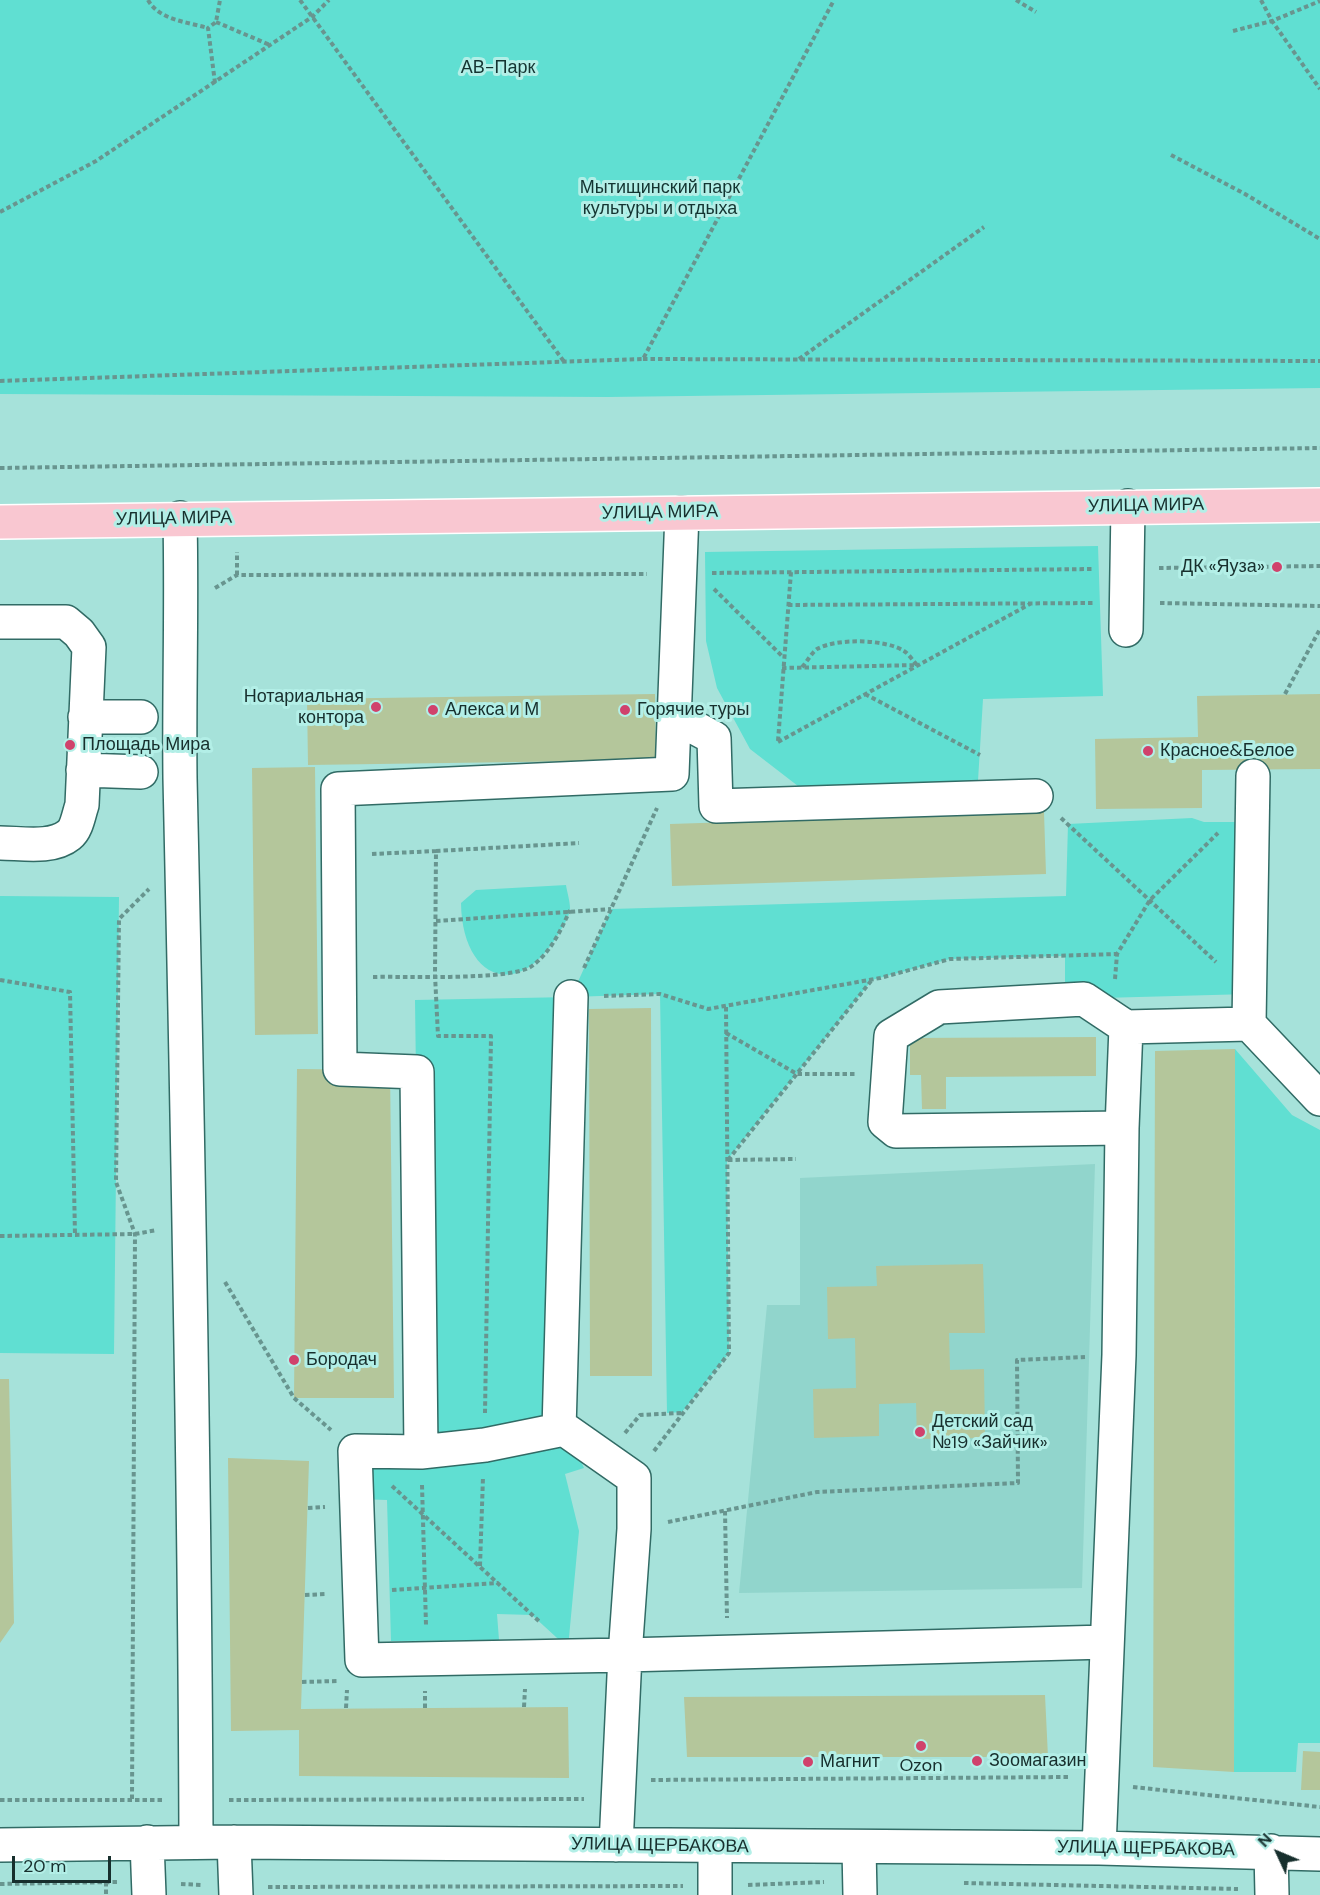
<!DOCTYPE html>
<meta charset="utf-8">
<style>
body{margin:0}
#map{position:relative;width:1320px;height:1895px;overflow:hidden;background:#a6e2da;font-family:"DM Sans",sans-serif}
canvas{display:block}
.north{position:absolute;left:1248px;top:1823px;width:60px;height:60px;-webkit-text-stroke:4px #b3efe7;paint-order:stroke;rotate:314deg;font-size:16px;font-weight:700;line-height:24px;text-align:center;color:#172f2d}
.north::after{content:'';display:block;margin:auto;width:21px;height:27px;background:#172f2d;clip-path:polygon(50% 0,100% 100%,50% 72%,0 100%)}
.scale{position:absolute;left:12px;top:1856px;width:99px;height:27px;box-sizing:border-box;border:3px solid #172f2d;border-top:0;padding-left:8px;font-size:18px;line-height:21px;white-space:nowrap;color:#172f2d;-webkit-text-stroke:4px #b3efe7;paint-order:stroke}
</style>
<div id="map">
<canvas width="1320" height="1895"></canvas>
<div class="north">N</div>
<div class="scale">20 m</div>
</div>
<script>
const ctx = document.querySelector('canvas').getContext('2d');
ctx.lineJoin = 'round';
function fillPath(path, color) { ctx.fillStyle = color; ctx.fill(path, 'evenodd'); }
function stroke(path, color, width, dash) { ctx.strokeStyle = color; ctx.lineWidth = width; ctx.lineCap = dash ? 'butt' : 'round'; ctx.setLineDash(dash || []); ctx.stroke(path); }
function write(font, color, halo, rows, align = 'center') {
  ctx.font = font + ' "DM Sans",sans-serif'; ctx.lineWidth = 6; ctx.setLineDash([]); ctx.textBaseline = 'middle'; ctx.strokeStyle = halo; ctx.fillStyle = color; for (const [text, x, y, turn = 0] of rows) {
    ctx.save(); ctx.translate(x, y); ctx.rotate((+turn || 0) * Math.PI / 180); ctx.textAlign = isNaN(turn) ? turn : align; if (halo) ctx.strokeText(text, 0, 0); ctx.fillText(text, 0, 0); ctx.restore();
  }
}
const built = new Path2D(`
 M1095,1164L1082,1588L739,1593L767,1305H800V1178Z`);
const green = new Path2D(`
 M0,0H1320V388L608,397L0,394Z
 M1098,546L1103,696L983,699L977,797L820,803L750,749L717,688L706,641L705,552Z
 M1192,818L1204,822H1253L1249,994L1065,999V956L950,959L872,980L727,1160L729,1353L682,1412L667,1413L660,994L571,997L567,1431L584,1468L565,1474L579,1531L568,1648L532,1615L497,1614L499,1640L391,1641L387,1500L356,1499L355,1451H421L415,1000L571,997L611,909L1066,896L1068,824Z
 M566,885C567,892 570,901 570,908C570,916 563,926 559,933C518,1003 462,979 461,903L476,890Z
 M0,896L119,897L114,1354L0,1353Z
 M1235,1049L1292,1115L1320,1130V1743H1298L1296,1772H1234Z`);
const building = new Path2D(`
 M655,694L656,760L308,765L307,699Z
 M1320,694V769L1202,770V808L1096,809L1095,739L1198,737L1197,696Z
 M315,767L318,1034L255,1035L252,768Z
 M1044,812L1046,874L672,886L670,824Z
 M651,1008L652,1376H590L589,1009Z
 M1096,1037V1076L946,1077V1109H922L921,1075H910V1038Z
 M1235,1049L1234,1772L1153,1767L1155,1051Z
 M297,1069L390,1070L394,1398H294Z
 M983,1264L985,1333H949L950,1370L984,1369L985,1438L917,1439L916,1403L879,1404V1436L814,1438L813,1389L856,1388L855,1338L828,1339L827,1287L877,1286L876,1266Z
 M0,1379H9L14,1623L0,1643Z
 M228,1458L309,1461L301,1709L568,1707L569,1778L299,1776V1730L231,1731Z
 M1045,1695L1048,1757H687L684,1697Z
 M1303,1751L1320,1752V1790H1301Z`);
const path = new Path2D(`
 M148,0C159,20 187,22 208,28
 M300,0L565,363
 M1016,0L1036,12
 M1261,0L1272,21L1320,89
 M216,22L270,45
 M1233,31L1272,21L1320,1
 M215,83L208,28L216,22L220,0
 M1171,155L1245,194L1320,239
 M0,212L96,161L312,17L329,0
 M643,359L1320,361
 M799,359L984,227
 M0,381L643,359L834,0
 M0,468L1320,448
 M1159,568L1320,566
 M712,573L1094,569
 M237,575V552
 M215,588L237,575L647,574
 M714,589L783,657
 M1160,603L1320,606
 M788,605L1093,603
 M802,667C807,662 812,652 817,649C837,638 885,639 904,651C909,654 913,661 917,665
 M782,668L916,665
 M865,694L980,755
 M1285,694L1320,629
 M778,741L791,572
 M778,742L1030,604
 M1061,818L1216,962
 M436,851L579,843
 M372,854L436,851L435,975L438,1036H491L485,1413
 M436,921L611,909
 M584,968L657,808
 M373,977C404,976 512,981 532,966C551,952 561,930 570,910
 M1115,979L1117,954L1150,900L1218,833
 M0,980L70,992L75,1235
 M604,996L660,994L708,1009L880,978L950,959L1117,954
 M726,1033L797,1074H855
 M728,1160L871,981
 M728,1160L796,1159
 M0,1236L135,1234L157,1230
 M225,1282L294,1398L331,1430
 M625,1433L640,1415L681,1413
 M654,1451L729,1353L726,1006
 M422,1485L426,1625
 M392,1486L541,1623
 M308,1508L325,1507
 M725,1511L727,1618
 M668,1522L817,1492L1018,1483L1017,1360L1085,1357
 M480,1566L483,1477
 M392,1590L498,1583
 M305,1595L327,1594
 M302,1682L337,1681
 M524,1707L525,1689
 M346,1708L347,1690
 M425,1708V1691
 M651,1780L1070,1777
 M1133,1787L1320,1807
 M132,1799L135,1234L116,1182L119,919L149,889
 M0,1800H164
 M229,1800L584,1799
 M106,1882V1895
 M964,1883L1238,1889
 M0,1884L117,1882
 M181,1884L203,1885
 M748,1885L824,1882
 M268,1887L683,1886`);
const minor = new Path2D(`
 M180,518C182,605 179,691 180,778C188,1133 195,1487 196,1842
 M0,622H66L79,633L89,647L82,805C79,813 77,829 69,835C52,849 21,843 0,843
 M1126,630L1128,506
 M85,717H141
 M675,717L714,738L716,806L1036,796
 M83,770L141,772
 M1253,776L1249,1024L1320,1099
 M571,997L559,1430L567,1431L634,1478V1529L625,1655L1106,1642
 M1122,1128L896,1131L885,1122L891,1036L939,1007L1084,999L1126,1027L1249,1024
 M421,1452L485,1445L559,1430
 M147,1842L149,1895
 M234,1842L236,1895
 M0,1845L234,1842L1099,1848L1320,1854
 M616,1845L625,1655L362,1660L355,1451L421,1452L417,1072L340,1069L338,789L672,774L682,513
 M715,1847V1895
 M859,1848L860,1895
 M1099,1848L1119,1355L1122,1128L1126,1027
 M1271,1851L1272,1895`);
const major = new Path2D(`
 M0,522L1320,505`);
const markers = [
 [1277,567,6,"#d0426c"],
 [376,707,6,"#d0426c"],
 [433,710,6,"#d0426c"],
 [625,710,6,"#d0426c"],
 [70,745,6,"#d0426c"],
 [1148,751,6,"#d0426c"],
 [294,1360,6,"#d0426c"],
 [920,1432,6,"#d0426c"],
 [921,1746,6,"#d0426c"],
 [977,1761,6,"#d0426c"],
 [808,1762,6,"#d0426c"]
];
const parkNames = [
 ["АВ-Парк",498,68],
 ["Мытищинский парк",660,188],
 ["культуры и отдыха",660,209]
];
const streetNames = [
 ["УЛИЦА МИРА",1146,506,-1],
 ["УЛИЦА МИРА",660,513,-1],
 ["УЛИЦА МИРА",174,519,-1],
 ["УЛИЦА ЩЕРБАКОВА",660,1846,1],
 ["УЛИЦА ЩЕРБАКОВА",1146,1849,1]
];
const poiNames = [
 ["ДК «Яуза»",1265,567,"right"],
 ["Нотариальная",364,697,"right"],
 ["контора",364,718,"right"],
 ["Алекса и М",445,710],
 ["Горячие туры",637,710],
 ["Площадь Мира",82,745],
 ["Красное&Белое",1160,751],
 ["Бородач",306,1360],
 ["Детский сад",932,1422],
 ["№19 «Зайчик»",932,1443],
 ["Зоомагазин",989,1761],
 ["Магнит",820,1762],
 ["Ozon",921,1766,"center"]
];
fillPath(built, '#91d5cc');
fillPath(green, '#60dfd2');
fillPath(building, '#b4c69b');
stroke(minor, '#316b65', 36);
stroke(major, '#fff', 36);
stroke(path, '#68958f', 4, [4.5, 3]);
stroke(minor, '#fff', 33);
stroke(major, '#f9c7d1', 33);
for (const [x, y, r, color] of markers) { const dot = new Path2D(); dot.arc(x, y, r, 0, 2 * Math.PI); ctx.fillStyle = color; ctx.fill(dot); stroke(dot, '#b3efe7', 2); }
write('18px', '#133431', '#b3efe7', parkNames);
write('18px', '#172f2d', '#b3efe7', streetNames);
write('18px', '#172f2d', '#b3efe7', poiNames, 'left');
</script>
